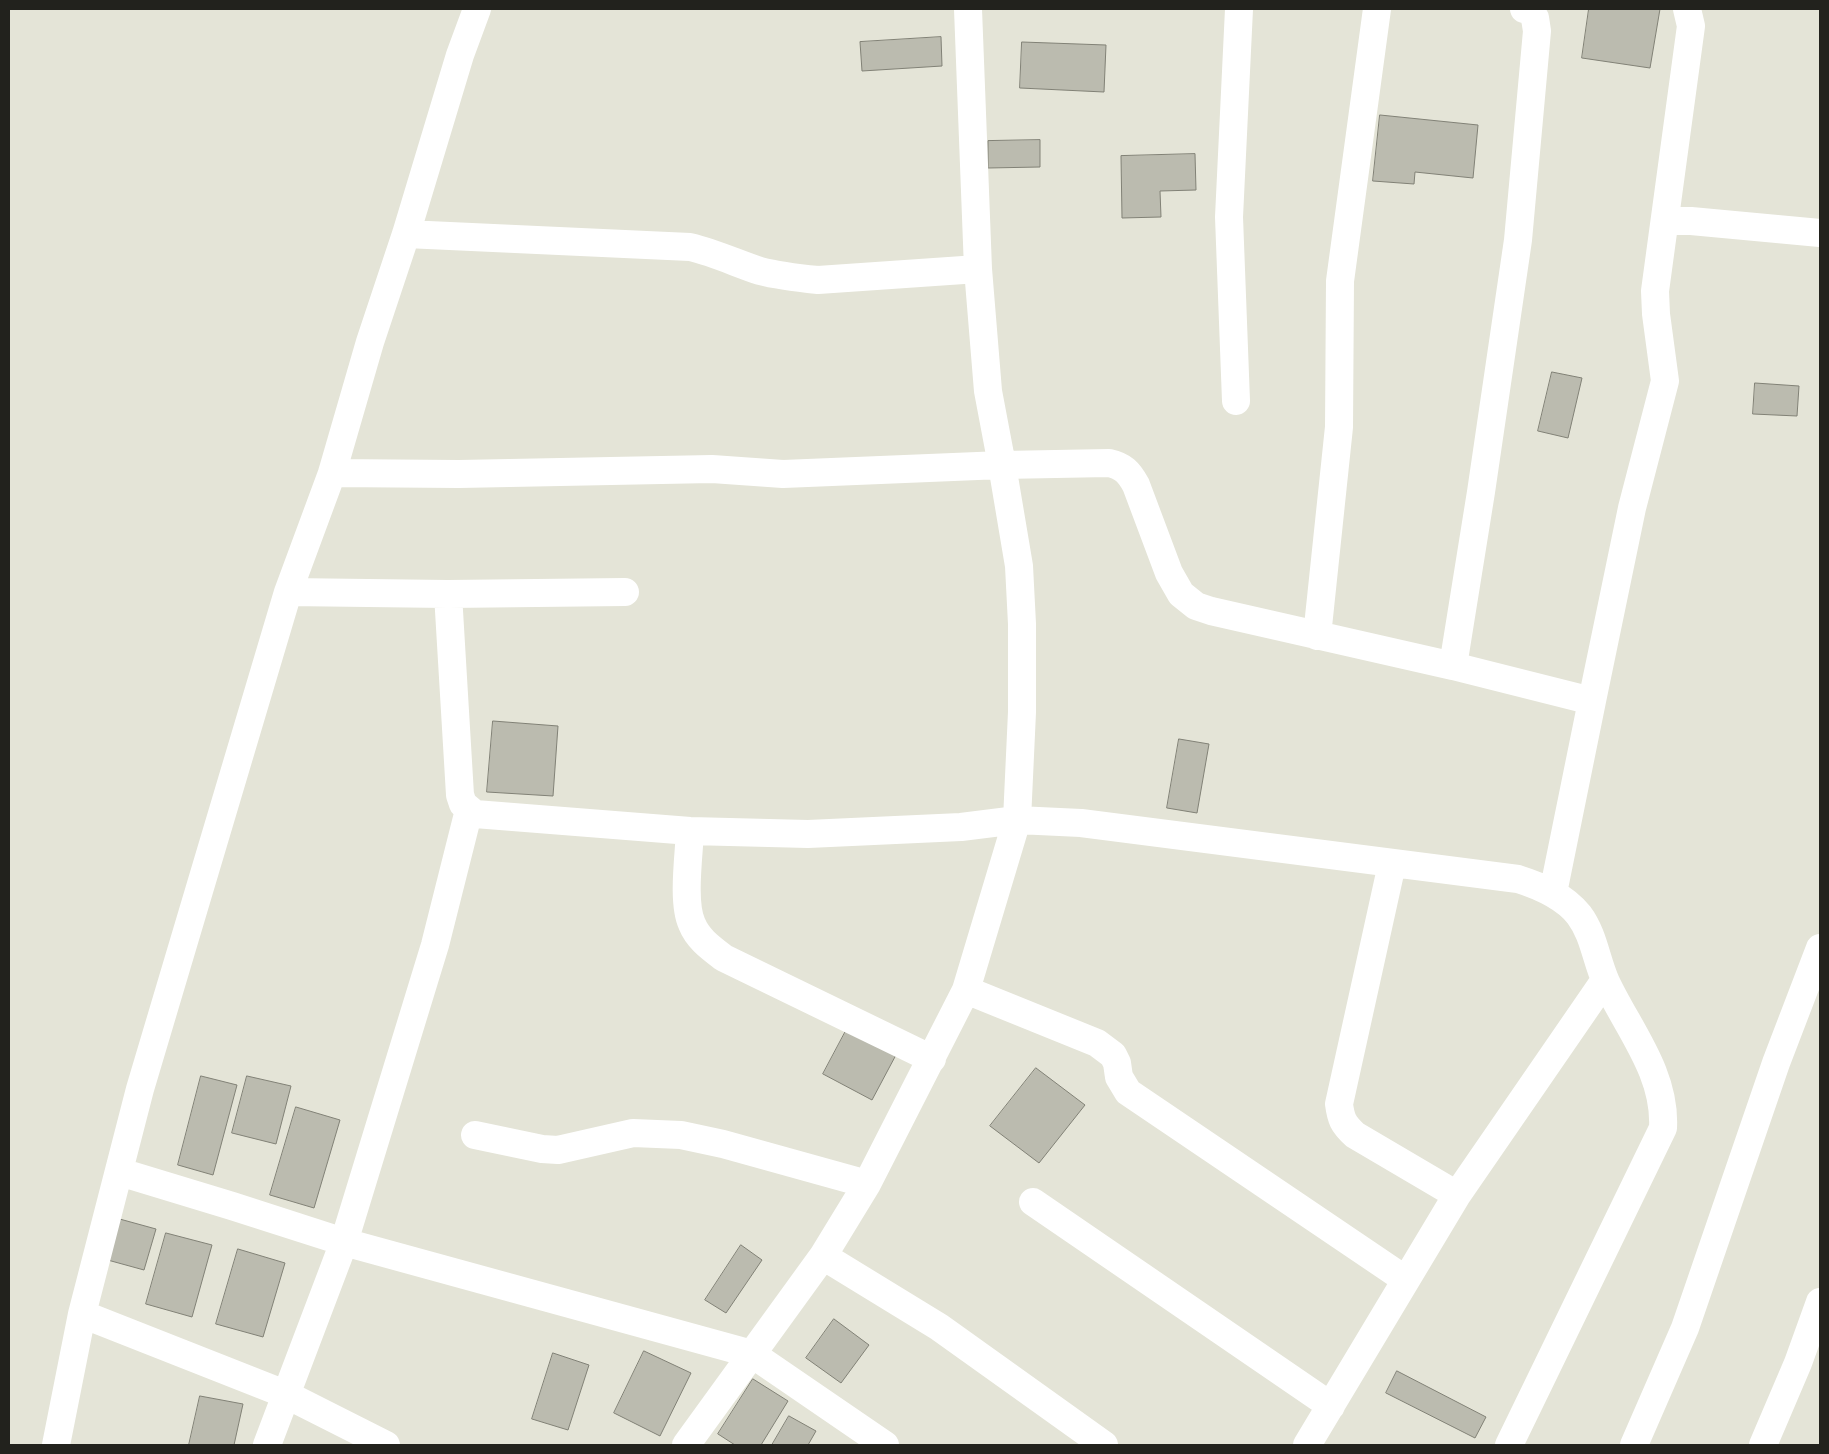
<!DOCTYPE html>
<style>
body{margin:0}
#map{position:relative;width:1829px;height:1454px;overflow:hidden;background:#e4e4d7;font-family:"DejaVu Sans",sans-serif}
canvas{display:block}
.frame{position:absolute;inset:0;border:10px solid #22221d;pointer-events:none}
</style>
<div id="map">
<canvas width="1829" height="1454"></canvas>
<div class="frame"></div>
</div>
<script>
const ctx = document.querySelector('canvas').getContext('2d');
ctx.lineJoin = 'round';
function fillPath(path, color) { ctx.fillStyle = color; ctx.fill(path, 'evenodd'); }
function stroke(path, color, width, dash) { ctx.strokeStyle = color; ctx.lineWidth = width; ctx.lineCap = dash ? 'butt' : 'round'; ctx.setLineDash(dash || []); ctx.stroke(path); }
const building = new Path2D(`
 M1589,9H1660L1650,68L1582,58Z
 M941,37L942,66L862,71L860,42Z
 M1022,42L1106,45L1104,92L1020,88Z
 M1380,115L1478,125L1473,178L1415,172L1414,184L1373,181Z
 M1040,140V167L988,168V141Z
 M1195,154L1196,190L1160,191L1161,217L1122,218L1121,156Z
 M1552,372L1582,378L1568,438L1538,431Z
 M1755,383L1799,386L1797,416L1753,414Z
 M493,721L558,726L553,796L487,792Z
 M1179,739L1209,744L1197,813L1167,808Z
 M848,1027L897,1053L872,1100L823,1074Z
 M1036,1068L1085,1105L1039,1163L990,1126Z
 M201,1076L237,1085L213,1175L178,1165Z
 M247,1076L291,1086L276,1144L232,1133Z
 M296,1107L340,1120L314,1208L270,1195Z
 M116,1218L156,1229L144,1270L104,1259Z
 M166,1233L212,1245L192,1317L146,1304Z
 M741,1245L762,1260L726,1313L705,1300Z
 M238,1249L285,1263L263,1337L216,1324Z
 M834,1319L869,1345L841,1383L806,1358Z
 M644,1351L691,1373L660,1436L614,1413Z
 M553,1353L589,1365L568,1430L532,1419Z
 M1397,1371L1486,1417L1475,1438L1386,1393Z
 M753,1379L788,1401L761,1445H735L718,1434Z
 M200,1396L243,1404L234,1445H189Z
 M789,1416L816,1431L808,1445H772Z`);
const minor = new Path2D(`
 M1524,9L1530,11L1535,18L1537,31L1518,240L1481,492L1453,666L1592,701L1632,508L1665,381L1656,314L1655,291L1691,26L1687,9
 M1665,221H1691L1820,233
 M406,234L690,247C715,253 736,263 760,271C779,276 798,278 818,280L978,269
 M1236,401L1229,217L1239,9
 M332,473L459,474L712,469L783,474L1002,465L1109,463C1123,466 1129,472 1136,485L1169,573L1181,594L1196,606L1211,611L1453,666
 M288,592L448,594L625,592
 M448,594L460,795L463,804L475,814L690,831L808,834L961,827L1017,820L1081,823L1518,879C1540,886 1564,896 1579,915C1594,935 1596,960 1606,982C1628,1029 1666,1073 1663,1128L1509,1445
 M1317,636L1339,427L1340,281L1377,9
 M690,831C689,855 682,903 692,924C698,939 711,948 724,958L932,1059
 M1392,864L1339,1104C1341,1119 1343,1124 1355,1135L1457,1195
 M1553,893L1592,701
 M966,990L1097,1043L1113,1055L1117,1063L1119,1077L1128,1092L1406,1280
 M475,1135L542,1149L558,1150L633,1133L681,1135L723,1144L867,1184
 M120,1172L232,1206L344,1242L752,1354L885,1445
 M1033,1202L1331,1406
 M823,1256L939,1327L1104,1445
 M82,1314L285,1394L386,1445
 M56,1445L82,1314L140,1089L288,592L332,473L370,342L406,234L460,55L477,9
 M267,1445L344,1242L435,945L469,810
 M686,1445L823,1256L867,1184L966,990L1017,820L1022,712V624L1019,566L1002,465L988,391L978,269L968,9
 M1307,1445L1457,1195L1605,980
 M1634,1445L1685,1328L1776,1063L1820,948
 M1763,1445L1798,1363L1820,1302`);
fillPath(building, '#bbbbaf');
stroke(building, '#818176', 1);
stroke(minor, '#fff', 28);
</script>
